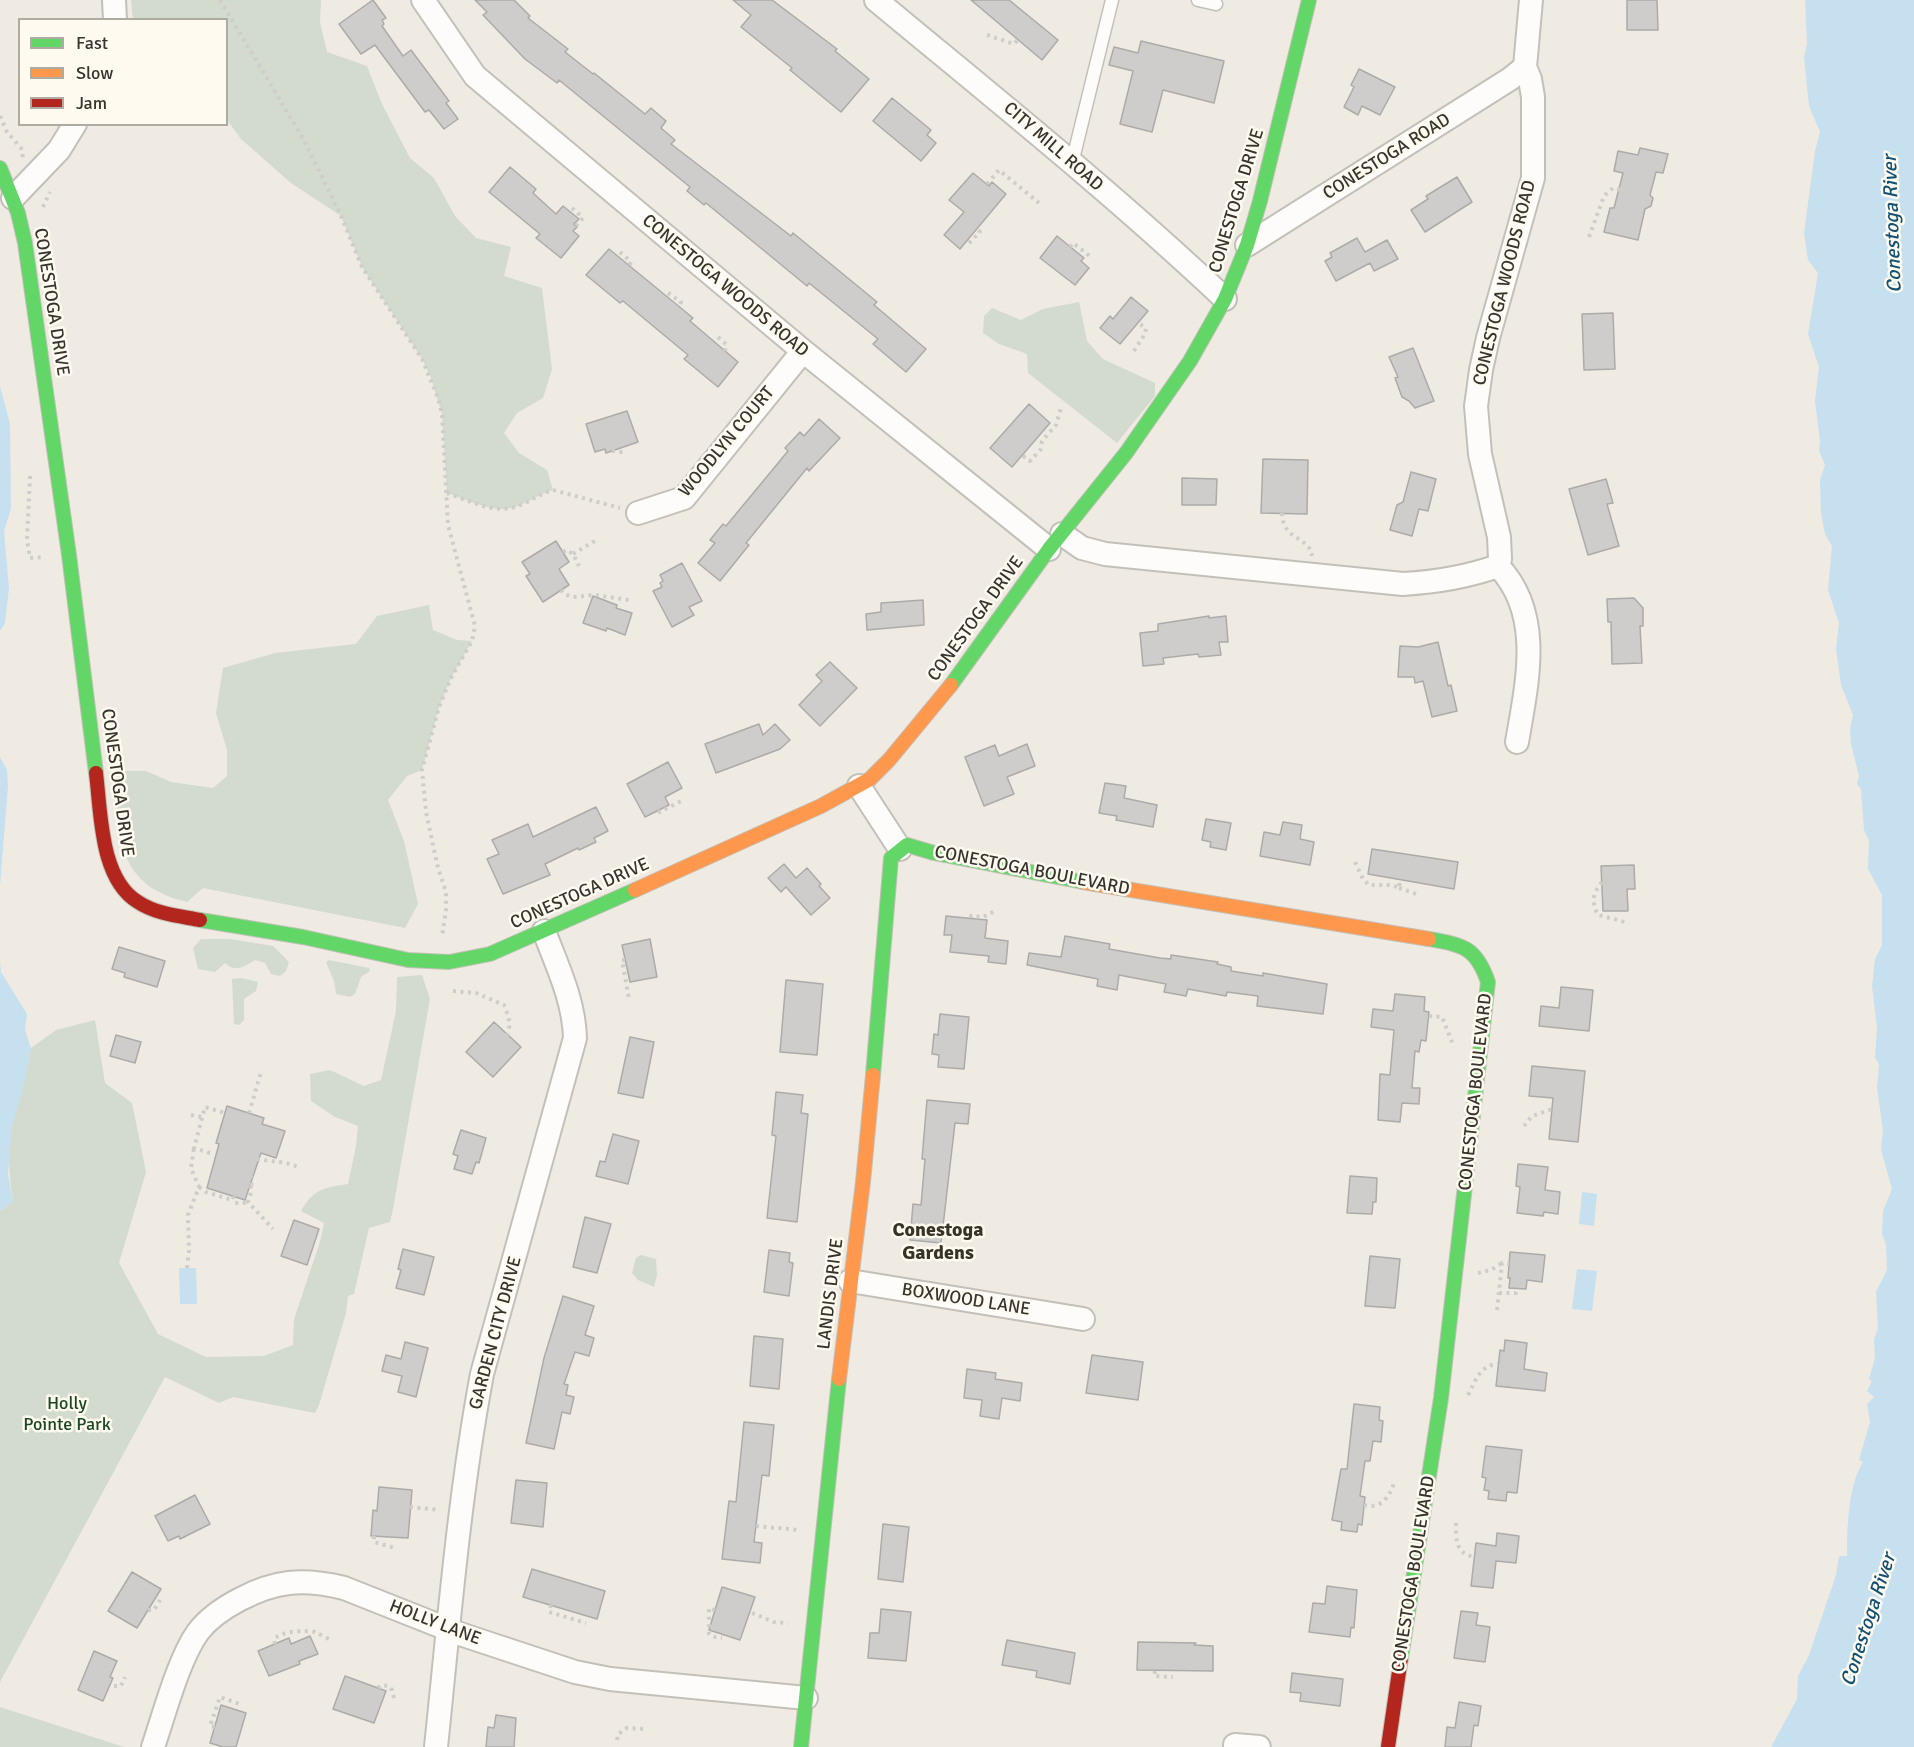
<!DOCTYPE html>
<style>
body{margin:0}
#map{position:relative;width:1914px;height:1747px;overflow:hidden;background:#efebe2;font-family:Signika,sans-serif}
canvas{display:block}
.legend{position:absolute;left:18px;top:18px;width:210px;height:108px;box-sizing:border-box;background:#fefaf0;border:2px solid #aeaba2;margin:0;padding:8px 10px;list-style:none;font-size:18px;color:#37342e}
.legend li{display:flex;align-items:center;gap:12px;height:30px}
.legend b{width:30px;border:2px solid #aeaba2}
</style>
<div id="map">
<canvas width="1914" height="1747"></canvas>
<ul class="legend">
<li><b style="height:8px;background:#63d668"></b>Fast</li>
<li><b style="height:8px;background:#ff974d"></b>Slow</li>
<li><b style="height:8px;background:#b3261e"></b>Jam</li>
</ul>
</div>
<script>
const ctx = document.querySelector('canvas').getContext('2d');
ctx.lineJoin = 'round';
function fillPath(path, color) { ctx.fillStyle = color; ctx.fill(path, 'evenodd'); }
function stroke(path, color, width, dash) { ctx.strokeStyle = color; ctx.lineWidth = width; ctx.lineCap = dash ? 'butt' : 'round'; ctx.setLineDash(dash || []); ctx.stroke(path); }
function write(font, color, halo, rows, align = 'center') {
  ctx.font = font + ' Signika,sans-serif'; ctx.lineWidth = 5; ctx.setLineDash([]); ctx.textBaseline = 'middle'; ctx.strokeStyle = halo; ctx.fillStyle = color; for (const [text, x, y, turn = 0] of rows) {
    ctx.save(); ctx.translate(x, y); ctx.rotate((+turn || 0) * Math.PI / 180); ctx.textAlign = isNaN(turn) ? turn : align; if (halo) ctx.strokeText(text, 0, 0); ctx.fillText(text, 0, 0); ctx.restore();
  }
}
const green = new Path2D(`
 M131,0H321L320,22L327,52L367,66L382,104L410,158L434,178L455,216L476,238L511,247L504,276L542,288L552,369L543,398L517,413L504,433L519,453L547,470L553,490C539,494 528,503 515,507C493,514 468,500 447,493L442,414L431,378L422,359L362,267L341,216L291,183L241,139L227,120L226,20L133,19Z
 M1079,302L1087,341L1103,359L1155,383V396L1117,443L1028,373L1027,354L999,344L983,333L984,316L992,308L1021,320L1043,309Z
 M429,605L433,630L457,640L472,641L451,678L439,707L422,770L407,776L388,800L404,841L418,904L405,928L203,888L187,902C113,884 121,835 113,771H146L171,782L213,788L227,776V750L216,713L223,668L275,653L356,644L377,616Z
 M201,939H230L273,946L289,962L286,971L280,976L271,974L265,963L255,960C244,967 235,973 225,963L215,972L198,969L193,948Z
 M329,960L369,968L370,971L361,977L355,994L350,997L336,994L334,981L326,962Z
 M422,975L430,999L393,1209L390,1222L369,1228L354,1294L348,1296L346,1313L319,1405L315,1413L233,1397L219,1403L165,1377L0,1682V1211L13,1201C9,1176 7,1150 12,1126C17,1099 27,1075 31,1048L56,1030L95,1020L105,1083L132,1103L146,1172L119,1263L158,1334L206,1357L264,1356L293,1345L294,1319L320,1242L324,1223L301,1211C314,1188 324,1188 348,1184L356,1146L358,1126L335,1117L311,1101L310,1074L330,1070L364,1086L381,1080L396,1011L397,977Z
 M241,978L258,982L256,991L244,999V1020L239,1025L234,1024L232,979Z
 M641,1255L656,1259L657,1275L654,1287L638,1280L632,1273L636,1258Z
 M0,1707L124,1747H0Z`);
const water = new Path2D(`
 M1805,0H1914V1747H1771L1797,1699L1798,1676L1809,1655L1836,1575L1839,1556H1847C1847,1528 1848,1486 1863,1462L1859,1460L1870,1422L1867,1404L1874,1397L1867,1391L1872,1381L1869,1379L1875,1358L1874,1339L1878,1328L1876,1292L1887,1270L1886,1245L1882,1234L1883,1211L1892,1189L1881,1150L1883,1130L1877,1088L1879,1064L1875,1058L1877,1028L1872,986L1875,959L1882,945V895L1868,869L1869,840L1864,830L1861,789L1857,784L1859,776L1851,744L1850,729L1853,715L1841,685L1836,649L1839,623L1828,590L1832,546L1825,534L1821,513L1820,480L1825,465L1819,451L1820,441L1815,401L1819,367L1808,334L1818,273L1808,260L1804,233L1815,151L1820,132L1809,106L1804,57L1807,44Z
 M0,386L10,424L11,509L4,531L9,588L5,623L0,631Z
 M0,757L7,770L8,786L0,886Z
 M0,961L1,972L27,1014L25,1030L31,1048L27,1073L12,1127L8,1174L13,1201L0,1211Z
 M1582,1192L1597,1194L1594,1226L1579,1224Z
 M179,1268H196L197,1304H180Z
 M1577,1269L1597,1271L1592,1311L1572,1309Z`);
const building = new Path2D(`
 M373,0L386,18L382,20L384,24L382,26L403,56L411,50L449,101L446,103L458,119L444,129L429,110L425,112L375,45L361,54L339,24Z
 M475,0H514L530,16L528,18L568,49L565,52L593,74L594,73L645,114L651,108L666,121L661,128L675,140L671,144L791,236L793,233L877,302L874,305L926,349L906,372L873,344L878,339L809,283L807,286L706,203L704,205L687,191L690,187L559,80L557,83L525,59L483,15L487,12Z
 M733,0H772L837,49L835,51L869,79L841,112L790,70L792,68L741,27L751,15Z
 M971,0H1009L1058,40L1042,60Z
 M1627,0H1657L1658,30H1627Z
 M1141,41L1224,61L1214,103L1163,90L1152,132L1120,124L1133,71L1109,65L1114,47L1138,53Z
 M1359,69L1395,87L1380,115L1362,106L1358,115L1344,107L1354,87L1351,85Z
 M892,98L931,130L927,135L936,143L921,161L873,121Z
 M1640,148L1668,154L1663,173L1656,172L1650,195L1653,198L1651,206L1645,209L1638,240L1604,232L1610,208H1614L1623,173L1614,171L1618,151L1638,155Z
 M510,167L536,189L533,193L556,214L563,206L579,219L574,224L577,227L573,231L579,236L561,258L536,238L540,234L489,192Z
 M973,173L989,186L992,182L1006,194L960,249L944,235L964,212L949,200Z
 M1457,177L1472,202L1425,232L1411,210L1428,199L1426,196Z
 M1057,236L1084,258L1081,261L1089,268L1075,285L1040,258Z
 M1357,238L1365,252L1387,240L1398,259L1374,271L1370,263L1336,281L1325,261L1332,257L1330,253Z
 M609,249L693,318L690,321L738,362L718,387L684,359L688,355L623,301L620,303L586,275Z
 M1131,297L1148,311L1120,344L1100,328L1110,316L1113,319Z
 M1613,313L1615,369L1584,370L1582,314Z
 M1413,348L1434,401L1415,408L1409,401L1402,397L1395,378L1398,377L1389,357Z
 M1029,404L1050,423L1012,467L990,448Z
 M627,411L638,442L606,453L605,449L595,452L586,424Z
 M819,419L840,438L809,471L807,468L746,543L749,545L720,581L698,563L715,543L710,540L723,524L726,526L788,451L785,448L800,432L804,436Z
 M1263,459L1308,460L1307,514L1261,513Z
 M1411,472L1436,479L1428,511L1419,509L1412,536L1390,530L1397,505L1403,502Z
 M1182,478L1217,479L1216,505H1182Z
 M1606,479L1613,503L1607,504L1619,546L1588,555L1569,489Z
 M556,541L569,562L559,569L569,585L543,602L526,576L530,574L522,562Z
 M682,563L702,601L689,607L694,615L672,627L653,591L662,587L660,583L663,581L660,575Z
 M593,596L617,605L616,608L632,613L625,635L607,628L606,631L583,623Z
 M1634,598L1643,608V626H1640L1642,663L1612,664L1611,622H1608L1607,599Z
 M923,600L924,625L867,630L866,614L881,612V603Z
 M1209,616V618L1226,616L1228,642H1219L1221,655L1199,657L1198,654L1163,658L1164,664L1143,666L1140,633L1158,631V624Z
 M1438,642L1448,686L1451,685L1457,711L1432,717L1423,681L1415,683L1414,677H1398L1400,646L1418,647Z
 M830,662L857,688L820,726L799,705L822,681L816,675Z
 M759,724L763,735L775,724L790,740L780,749L716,773L705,744Z
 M1027,744L1035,766L1007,777L1014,794L984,806L965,757L995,745L999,756Z
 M668,762L682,788L665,797L669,805L645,817L627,784Z
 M1105,783L1126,786L1124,798L1157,805L1153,827L1116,820L1117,816L1099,813Z
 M596,807L608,831L594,838L596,842L579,850L578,848L545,864L550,875L503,894L487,859L499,854L492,840L528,824L533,837Z
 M1206,819L1231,823L1226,850L1210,847L1211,842L1202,840Z
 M1283,822L1302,825L1300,839L1314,842L1310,865L1260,856L1264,832L1280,835Z
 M1372,849L1458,862L1454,889L1368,874Z
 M784,864L796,878L807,868L821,884L819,886L830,898L811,915L786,887L781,892L768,878Z
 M1634,865L1635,889H1627L1628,911H1603L1601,866Z
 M946,916L987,920L985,938L1008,941L1006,964L988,962L989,956L950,952L952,935H944Z
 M1065,936L1110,944L1109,949L1160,958L1171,959V955L1218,962L1217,964L1231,967V971L1263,976V973L1327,984L1323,1014L1257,1006L1258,996L1227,992L1226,996L1188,989L1186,996L1164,992L1166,984L1119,975L1117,990L1097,986L1098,979L1027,965L1029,953L1061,957Z
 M650,939L657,977L630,982L622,945Z
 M119,947L165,961L157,987L124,977L125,973L112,969Z
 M786,980L823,984L817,1055L780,1052Z
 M1561,987L1593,990L1589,1031L1539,1026L1541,1006L1559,1008Z
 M1395,994L1425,997L1424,1011L1429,1012L1426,1041L1421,1040L1419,1052L1415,1051L1412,1088H1420L1419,1104L1402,1103L1400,1122L1378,1120L1380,1074L1390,1075L1394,1030L1371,1027L1373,1009L1393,1011Z
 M940,1014L969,1017L964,1069L938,1067L939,1055L932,1054L934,1034L938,1035Z
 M494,1022L521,1047L493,1077L466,1052Z
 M116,1035L141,1042L135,1063L110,1056Z
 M630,1037L654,1042L643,1098L618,1093Z
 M1532,1066L1585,1071L1578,1142L1549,1139L1553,1098L1529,1096Z
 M776,1092L803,1095L801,1113L808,1114L797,1222L767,1218L776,1136L772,1135Z
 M927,1100L970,1104L968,1124L955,1123L941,1243L910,1240L913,1204L921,1205L925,1159H922Z
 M227,1106L264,1118L262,1124L285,1131L276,1158L261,1153L245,1200L207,1188L219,1144L216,1143Z
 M461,1130L486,1138L479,1163L476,1162L472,1174L454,1169L458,1156L453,1154Z
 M613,1134L639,1141L628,1184L596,1176L600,1161L605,1162Z
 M1518,1164L1548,1167L1545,1190L1560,1192L1558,1214L1544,1212L1543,1216L1517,1213L1520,1187L1516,1186Z
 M1350,1176L1377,1178L1376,1202H1373L1372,1214L1347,1213Z
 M585,1217L611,1224L597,1273L573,1267Z
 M294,1220L319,1229L307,1265L281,1256Z
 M403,1249L434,1257L424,1295L396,1288L401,1270L398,1269Z
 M769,1250L790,1253L789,1262L793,1263L789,1296L764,1292Z
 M1510,1252L1545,1255L1542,1282L1527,1280L1526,1289L1509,1288L1510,1278H1508Z
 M1370,1256L1400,1259L1395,1308L1365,1306Z
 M563,1296L594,1306L585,1335L594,1338L589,1356L575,1352L564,1384L568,1385L566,1395L574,1397L570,1414L562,1412L554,1449L526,1443L544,1358Z
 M754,1336L783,1339L779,1389L750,1386Z
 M1505,1340L1527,1343L1524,1369L1547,1373L1545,1391L1496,1386L1500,1350L1504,1351Z
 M405,1342L428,1348L416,1397L398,1392L402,1376L382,1371L386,1355L401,1359Z
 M1092,1355L1143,1362L1138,1400L1086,1393Z
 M967,1369L996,1373L995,1379L1022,1383L1020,1401L1002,1398L999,1419L980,1416L982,1400L964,1398Z
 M1354,1404L1380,1407L1379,1420L1383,1421L1381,1442L1373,1441L1370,1461H1365L1360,1496L1365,1497L1362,1525L1358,1524L1357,1532L1341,1530L1342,1522L1332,1520L1341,1469H1347Z
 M744,1422L774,1425L769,1476L762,1475L754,1542L762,1543L760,1563L722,1559L729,1501L736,1502Z
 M1486,1446L1522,1450L1517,1493L1507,1492L1506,1501L1488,1499L1489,1491L1484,1490L1486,1478L1482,1477Z
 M516,1480L547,1483L543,1527L511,1523Z
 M379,1487L412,1490L408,1538L371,1536L373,1510L377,1511Z
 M195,1495L210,1524L180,1539L179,1536L168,1541L155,1516Z
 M883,1524L909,1527L903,1582L878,1579Z
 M1497,1533L1519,1536L1516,1563L1496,1561L1493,1588L1471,1586L1476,1543L1496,1546Z
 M532,1569L605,1591L597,1619L523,1597Z
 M132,1572L161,1589L137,1628L108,1611Z
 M1327,1586L1357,1590L1354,1628L1351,1627L1350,1637L1309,1632L1313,1603L1325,1604Z
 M722,1587L755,1597L740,1640L709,1630Z
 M881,1609L911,1612L906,1661L868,1658L870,1633H879Z
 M1461,1611L1478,1613L1476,1625L1490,1627L1485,1662L1454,1658Z
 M310,1636L318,1654L299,1661L300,1664L269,1676L258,1651L289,1638L291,1644Z
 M1007,1640L1075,1653L1070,1684L1036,1677L1037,1671L1002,1665Z
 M1138,1642L1196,1643L1194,1645L1213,1646V1671L1137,1670Z
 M94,1651L117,1661L110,1677L113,1678L103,1701L78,1690Z
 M1292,1673L1343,1679L1340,1706L1300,1701L1301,1693L1290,1692Z
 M345,1676L386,1691L374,1723L333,1709Z
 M1459,1702L1481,1706L1478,1726L1474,1725L1471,1747H1445L1447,1727L1455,1728Z
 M221,1705L246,1713L236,1747H223L210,1743Z
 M496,1715L516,1718L514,1747H486L488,1727L494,1728Z`);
const path = new Path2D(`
 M220,0L305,142L341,216L362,267L422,359L438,398L442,414L448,525L475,626L472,641L451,678L439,707L422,770L426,812L438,868L446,892V910L442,937
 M987,35L1014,44L1022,35
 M0,116L7,132L21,148L23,157
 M987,184L999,170L1039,203
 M43,207L50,192
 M572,208L583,218L576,226
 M1589,237L1604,196L1613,188L1621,190
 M969,243L980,232L971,222
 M1070,247L1073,243L1091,257
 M620,252L631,262L629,266
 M668,293L681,302L679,306
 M718,337L726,344L725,351
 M1134,351L1145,334L1146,328L1138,323
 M612,451L620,452L627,451
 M1023,456L1030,461L1041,449L1042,441L1056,425L1061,408
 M30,476L27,540L30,558L44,557
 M447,493C468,500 493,514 515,507C528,503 539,494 553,490L620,508
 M1282,513C1283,542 1309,535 1312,556
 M563,552L567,550L573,554L579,566
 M573,554L598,539
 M561,590L564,594L573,597L595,595L629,600
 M658,811L660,812L683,800
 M1355,862L1363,879L1369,885H1392L1399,888L1400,879
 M1602,882C1593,893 1591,902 1598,915L1625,922
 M1399,888L1419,895
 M971,918V916L983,917L995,911
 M625,960H622L629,999
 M453,991L476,993L504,1005C508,1015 512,1025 507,1035
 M1429,1016L1442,1017L1454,1047
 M249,1113L261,1072
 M191,1115L202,1117
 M1524,1126L1532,1116L1552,1109
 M210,1153L194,1148L205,1107L225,1113
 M250,1153L249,1159L252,1189
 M242,1157L286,1163L299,1167
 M250,1186L252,1190L248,1202L273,1229
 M199,1187L206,1192L232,1200
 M233,1196L235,1203H248
 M187,1268L189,1251L188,1215L199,1187L191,1168L194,1148
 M1478,1273L1491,1270L1502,1263
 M1499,1293H1516L1518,1288
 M1497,1310L1502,1263L1509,1264
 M1468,1395C1476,1380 1480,1365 1498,1364
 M1364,1505C1381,1509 1389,1498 1394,1483
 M410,1507L440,1510
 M1456,1523C1456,1539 1455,1553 1474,1557
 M756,1526L799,1530
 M374,1536V1542L395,1548
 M551,1605L549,1612L586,1623
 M148,1610H154L160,1600
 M715,1610L709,1608V1634L715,1637L722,1638
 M752,1613L774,1622L788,1623
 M275,1644L274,1639C282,1631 304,1630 315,1632C319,1634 325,1637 329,1639
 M1155,1671L1154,1676L1173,1677
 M114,1686H121L125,1677
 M378,1688L381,1685L389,1686L392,1690L395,1702
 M215,1727L210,1726L220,1697L240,1704
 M617,1740L618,1734L627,1728L647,1729`);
const lane = new Path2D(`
 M1198,0L1216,4
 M1072,163L1112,0`);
const street = new Path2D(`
 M114,0L115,20
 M423,0L475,76L803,351L1049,549
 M876,0C994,98 1114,194 1225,299
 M13,198L59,150L75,124
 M1247,245L1510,79L1525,67
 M638,513L684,498L803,351
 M1062,534L1082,548L1105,554L1403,584C1437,582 1467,577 1498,566L1500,559L1499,537L1480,454L1476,406L1481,370L1488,338L1533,178V97L1530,79L1525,67L1531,0
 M1498,566C1544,614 1527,683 1517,742
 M859,786L900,849
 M850,1281L1083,1319
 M1235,1745L1259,1747
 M153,1747C164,1715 179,1658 198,1632C216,1608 260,1586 289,1583C307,1581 327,1584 344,1588L460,1634L575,1672L610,1679L806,1698
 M436,1747C449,1622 459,1497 482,1374L575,1038C574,1000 557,966 544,931`);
const fast = new Path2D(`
 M0,168L18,213L25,243L69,555L96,773
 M951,685L1049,549L1126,453L1190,361L1225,299L1247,245L1260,201L1309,0
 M200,920L303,937L408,960L449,962L490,954L635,890
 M873,1075L891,858L907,845L934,853L1083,882
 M1401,1658L1441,1398L1488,982C1476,947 1463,945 1429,939
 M801,1747L839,1379`);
const slow = new Path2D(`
 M1083,882L1429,939
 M635,890L821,806L870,779L889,760L951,685
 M839,1379L863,1182L873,1075`);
const jam = new Path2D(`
 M96,773C101,813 100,879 138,902C156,914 179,916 200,920
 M1388,1747L1401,1658`);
const streetNames = [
 ["CITY MILL ROAD",1053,147,41],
 ["CONESTOGA ROAD",1387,157,-32],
 ["CONESTOGA DRIVE",1237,201,-73],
 ["CONESTOGA WOODS ROAD",1505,283,-76],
 ["CONESTOGA WOODS ROAD",725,286,40],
 ["CONESTOGA DRIVE",51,302,81],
 ["WOODLYN COURT",727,442,-50],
 ["CONESTOGA DRIVE",976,619,-54],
 ["CONESTOGA DRIVE",117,783,82],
 ["CONESTOGA BOULEVARD",1032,871,11],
 ["CONESTOGA DRIVE",580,894,-24],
 ["CONESTOGA BOULEVARD",1476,1092,-84],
 ["LANDIS DRIVE",831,1294,-83],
 ["BOXWOOD LANE",966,1300,9],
 ["GARDEN CITY DRIVE",496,1333,-75],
 ["CONESTOGA BOULEVARD",1414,1574,-81],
 ["HOLLY LANE",435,1623,21]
];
const parkNames = [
 ["Holly",67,1404],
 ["Pointe Park",67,1425]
];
const waterNames = [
 ["Conestoga River",1893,224,-92],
 ["Conestoga River",1869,1620,-72]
];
const neighbourhoodNames = [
 ["Conestoga",938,1231],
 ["Gardens",938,1254]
];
fillPath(green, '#d2dbcd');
fillPath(water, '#c6e0ef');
fillPath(building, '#cecdcb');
stroke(building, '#acabaa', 1.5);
stroke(lane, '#c3c0b9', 15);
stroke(street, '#c3c0b9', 26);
stroke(fast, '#c3c0b9', 16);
stroke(slow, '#c3c0b9', 16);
stroke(jam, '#c3c0b9', 16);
stroke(path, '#cecdca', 4, [3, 4.5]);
stroke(lane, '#fdfcfb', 12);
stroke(street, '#fdfcfb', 22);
stroke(fast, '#63d668', 14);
stroke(slow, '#ff974d', 14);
stroke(jam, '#b3261e', 14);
write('18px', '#37342e', '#fefaf0', streetNames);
write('18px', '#194820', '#fefaf0', parkNames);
write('italic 20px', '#125173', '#fefaf0', waterNames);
write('bold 20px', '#393327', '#fefaf0', neighbourhoodNames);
</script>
